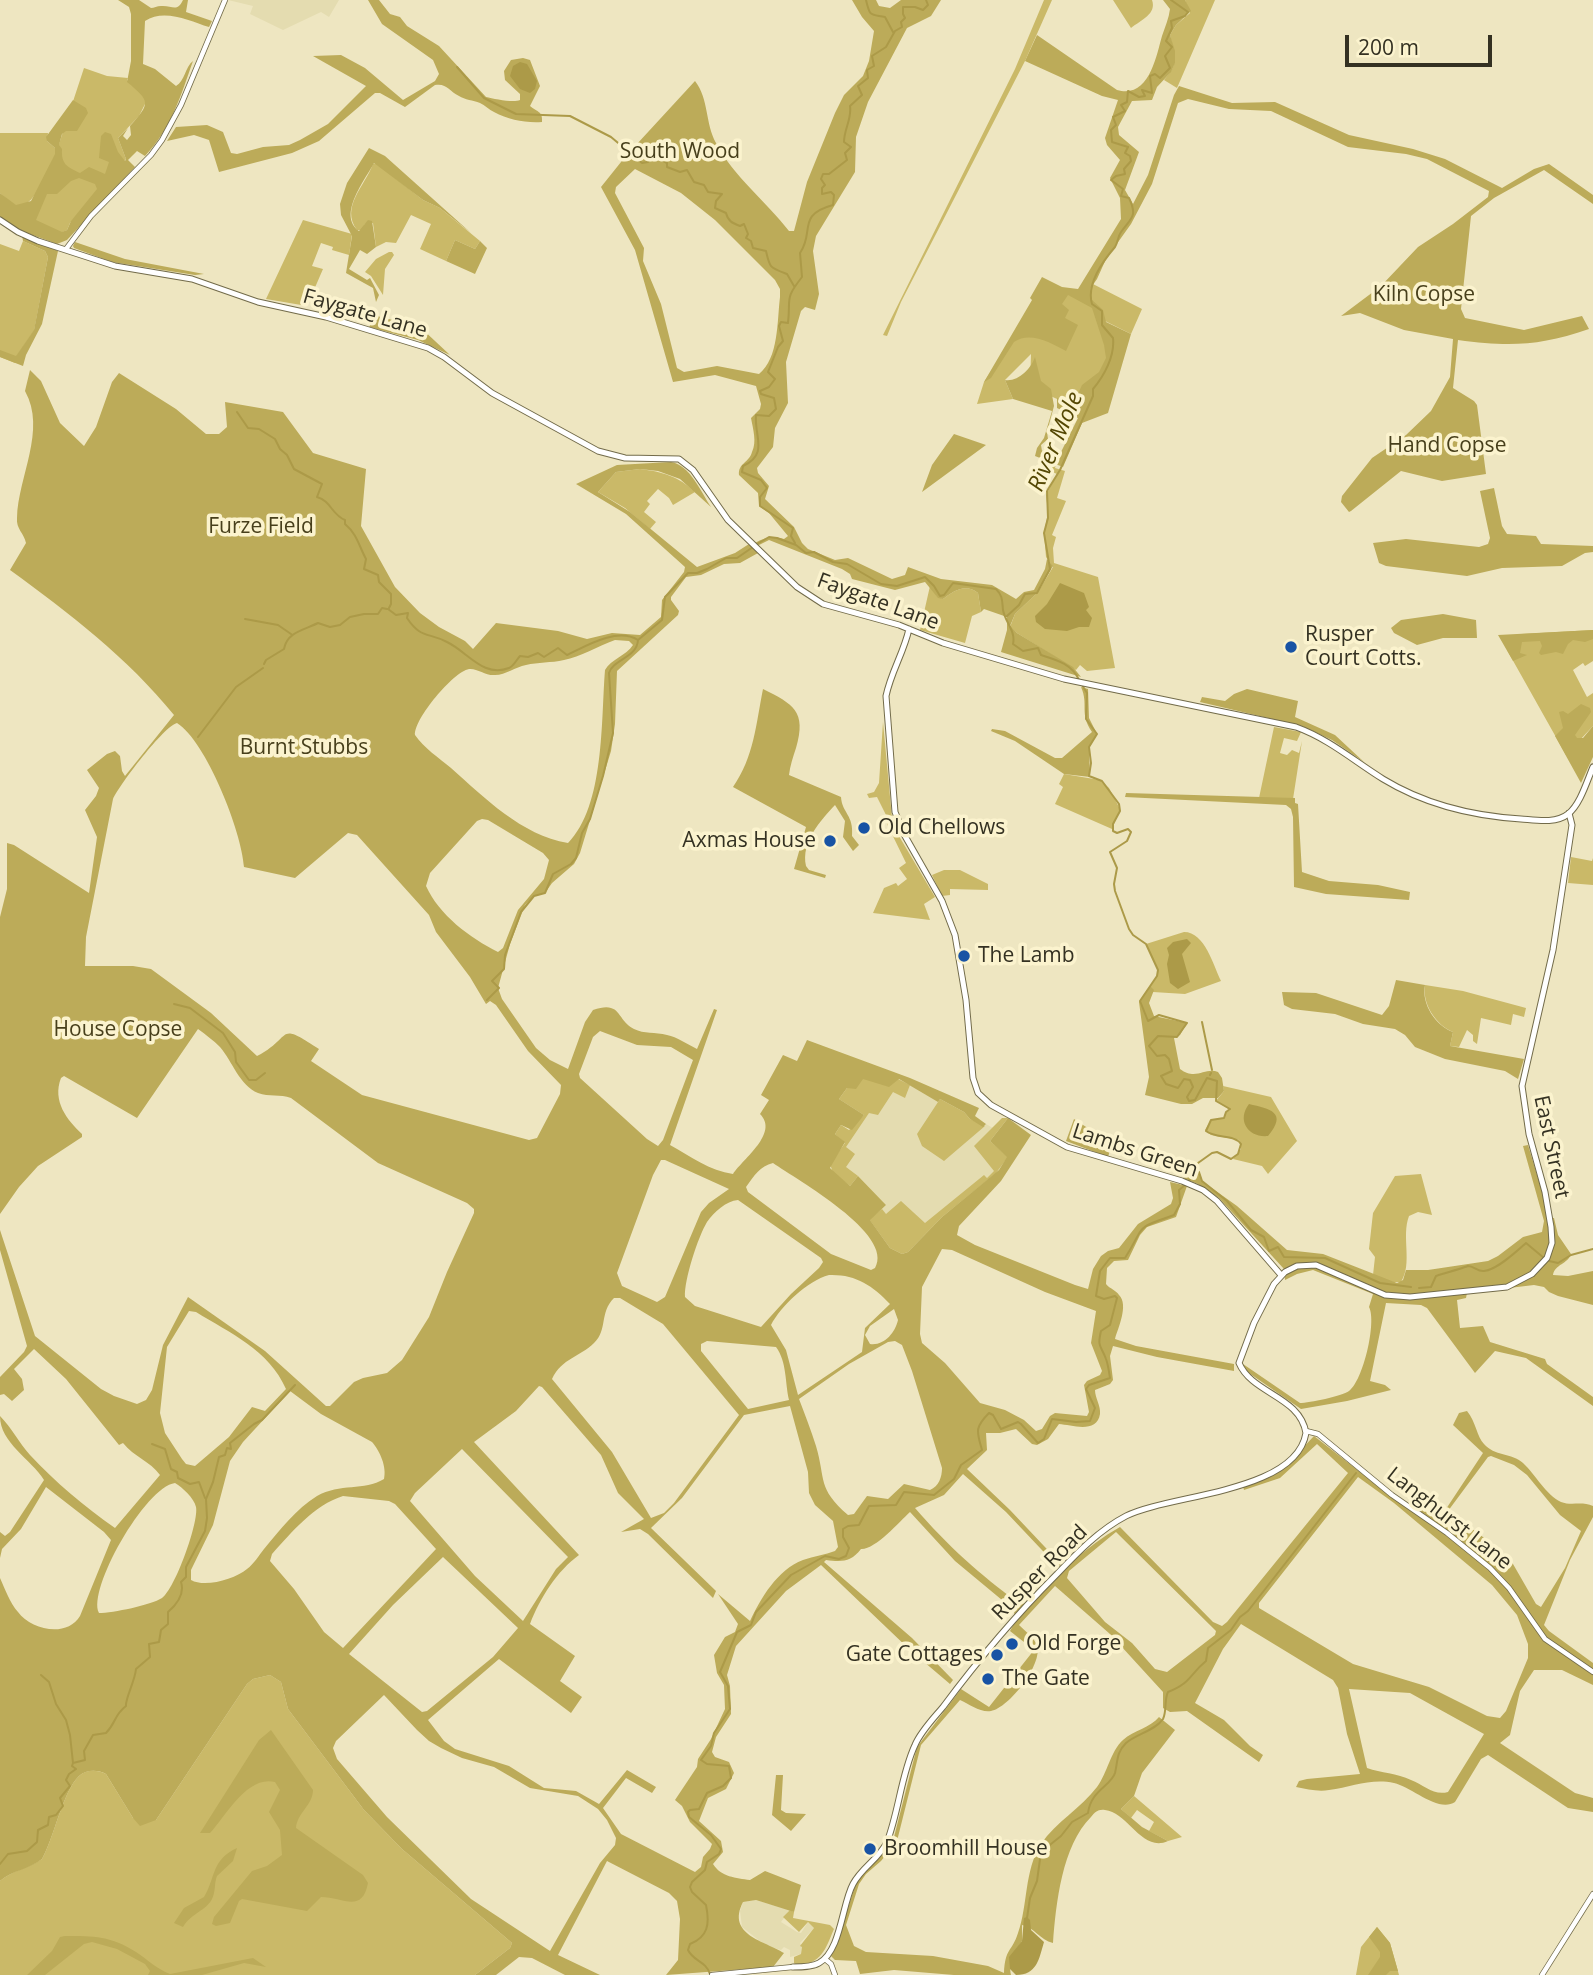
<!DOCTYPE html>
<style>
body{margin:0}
#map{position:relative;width:1593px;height:1975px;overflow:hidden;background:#eee6c1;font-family:"Open Sans",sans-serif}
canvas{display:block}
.scale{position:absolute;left:1345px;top:35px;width:147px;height:32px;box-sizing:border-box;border:4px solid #343122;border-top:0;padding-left:9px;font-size:21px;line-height:24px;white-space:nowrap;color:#343122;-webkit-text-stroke:5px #fbf3ce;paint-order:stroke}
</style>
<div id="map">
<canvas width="1593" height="1975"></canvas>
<div class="scale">200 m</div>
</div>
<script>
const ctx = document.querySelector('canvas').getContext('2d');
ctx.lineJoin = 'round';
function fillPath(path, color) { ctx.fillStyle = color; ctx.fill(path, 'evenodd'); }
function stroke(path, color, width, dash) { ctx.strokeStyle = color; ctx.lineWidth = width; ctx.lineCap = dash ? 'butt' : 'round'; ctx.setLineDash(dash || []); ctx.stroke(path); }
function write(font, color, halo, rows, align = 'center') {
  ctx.font = font + ' "Open Sans",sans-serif'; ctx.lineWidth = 7; ctx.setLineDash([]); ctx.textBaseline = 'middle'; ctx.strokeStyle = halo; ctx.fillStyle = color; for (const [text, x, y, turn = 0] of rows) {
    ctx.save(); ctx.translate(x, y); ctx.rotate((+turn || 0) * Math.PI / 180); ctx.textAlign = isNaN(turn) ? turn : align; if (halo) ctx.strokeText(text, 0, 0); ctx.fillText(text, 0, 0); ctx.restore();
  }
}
const built = new Path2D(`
 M228,0H339L329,17L321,12L283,30L250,14L253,6Z
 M863,1078L891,1087L898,1079L940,1099L970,1119L984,1127L986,1124L998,1131L990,1141L1008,1157L998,1172L942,1217L908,1252L869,1219L886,1205L858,1176L850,1186L833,1173L849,1130H852L839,1099Z
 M756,1900L790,1910L781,1922L797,1932L801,1933L808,1922L814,1928L800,1943L802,1947L801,1954L790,1957V1950L784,1947L781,1950L766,1946L742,1927L740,1911L743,1902Z`);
const green = new Path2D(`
 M1044,0H1052L1025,61L901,302L887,336L883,335L1015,69Z
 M1113,0H1152C1157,14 1141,20 1131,28Z
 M1185,0H1215L1177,88L1164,80C1181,61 1174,56 1170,35L1176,25L1190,13Z
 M84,68L107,76L128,78L127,80L145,97L146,102L139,116L118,138L126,159L70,223L67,230L61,233L32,221L55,156C47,168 34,215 13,204C9,202 4,196 0,193V133H48L47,141L55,148L56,153Z
 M376,163L423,200L440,208L480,241L475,249L455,240L446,261L420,249L431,224L411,215L396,243L386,242L376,247L373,223L365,224L362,230H357C340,207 365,186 373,164Z
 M303,220L352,234L349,255L332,250L333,247L321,243L312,266L323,269L307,306L266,299Z
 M23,241L45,251L48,257L34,331L18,354L15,363L0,357V244L19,251Z
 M389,252H392L394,255L385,269L383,295L371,276L365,272L376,259Z
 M1087,281L1142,309L1131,334L1097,317L1108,357L1101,373L1073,406L1030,387L1031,354L1005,380L1013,399L977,404L984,382L1013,337L1067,294L1079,299Z
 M1045,460L1056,464L1055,468L1065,471L1057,498L1066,501L1052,535L1056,537L1053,548L1054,563L1098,577L1115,668L1087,671L1080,665L1076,670L1017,633L1010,627L1015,614L1038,592L1053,567L1046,557L1044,533L1048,512L1046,495L1057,474L1042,467Z
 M640,469C663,472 678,476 695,492L673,505L669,498L658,489L647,501L650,504L644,512L656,522L650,529L625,508L598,492L616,472Z
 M930,586L937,596L943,599C954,591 965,583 978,593L981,612L972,616L965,643L920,630Z
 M1593,630V661L1585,666L1583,663L1573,670L1587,697L1593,693V726L1566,755L1507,650L1521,634Z
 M883,722L892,818L896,831L935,897L924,904L930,920L873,913L884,888L896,883L898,886L907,879L899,868L906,863L887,824V817L877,797L869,798L867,794L874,792L879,783Z
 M1274,727L1301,732L1297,741L1284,738L1280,753L1287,755L1292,750L1299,753L1302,741L1293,799L1259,798Z
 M1064,774L1100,780L1109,788L1120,809L1112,829L1055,804L1063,787L1059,784Z
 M1571,857L1592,861L1593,858V885L1568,883Z
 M944,870H960L988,884V890L950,889V895L942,896L932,875Z
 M1184,932C1205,932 1213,965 1221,981L1185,994L1153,992L1150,986L1157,976L1158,970L1146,944Z
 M1425,985L1463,991L1526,1008L1524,1017L1513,1014L1511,1025L1481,1018L1477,1044L1473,1041V1035L1467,1030L1459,1047L1450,1046L1453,1032C1436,1025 1422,1004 1425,985Z
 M863,1078L888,1086L898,1079L910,1085L905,1098L893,1092L878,1115L869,1113L846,1147L855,1154L846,1167L858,1176L850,1186L833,1173L830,1164L845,1143L835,1134L841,1125L849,1130L864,1115L839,1099L847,1088Z
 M1223,1086L1271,1097L1297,1141L1268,1174L1262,1166L1233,1159L1241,1149L1239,1140L1211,1135L1205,1130L1211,1120L1224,1118L1226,1112L1230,1110L1216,1101L1224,1091Z
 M940,1099L964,1112L970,1119L985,1126L944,1161L922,1146L917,1134Z
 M1002,1118H1008L990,1141L1008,1157L996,1173L942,1217L908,1252L902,1254L890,1248L869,1219L882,1209L886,1214L901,1201L925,1223L984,1175L987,1178L994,1171L974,1146Z
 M1421,1174L1432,1215L1418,1212L1409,1216C1401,1237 1413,1263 1401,1282H1393L1373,1275L1375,1257L1369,1249L1373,1213L1395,1176Z
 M270,1675L281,1682L288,1709L364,1810L402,1849L512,1943L510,1948L475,1975H0V1881C13,1870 29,1868 42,1859C54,1838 63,1791 79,1776C87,1769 97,1770 106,1774L133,1818L156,1820L247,1684L253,1679Z
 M1134,1796L1182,1837L1168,1841L1149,1831L1154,1822L1137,1810L1131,1818L1121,1809Z
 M790,1910L794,1912L793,1918L830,1925L834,1929C825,1950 822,1963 797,1966L794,1963V1957L801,1954L802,1947L800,1946L814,1928L808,1922L799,1932L783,1917Z
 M1377,1927L1390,1943L1399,1975H1356L1361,1947Z`);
const forest = new Path2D(`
 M118,0H139L151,8C154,8 157,6 161,6C172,5 177,13 183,0H188L186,12L212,21L209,27C190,21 164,8 145,21L143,64L155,69L176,86C185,81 185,67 193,61C181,95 171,129 145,156L137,151L128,160L135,167L67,240L57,244L11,227L0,218V193L16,205L31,201L55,154V148L47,141L46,137L73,100L86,108L88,113L77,131H66L62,134L59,145L62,149C61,164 67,167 80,173L89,167L105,174L109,162L99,158L101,136L105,132L111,134L118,152L125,161L126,159L118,138L128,128L123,136L127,140L131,135L130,126C151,103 150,101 127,82L131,61V14L129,7ZM79,178L95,184L97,189L71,221L67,230L62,232L36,220L47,194H57L71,181Z
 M368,0H379L390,14L400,17L407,26L439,46L486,97C494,99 514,103 520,100V94L505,80L504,71L511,60L523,58L530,60L540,86L530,106C537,112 543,111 542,122C525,123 509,120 494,112C489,110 485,105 480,103C473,100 465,100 459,96C449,91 447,83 435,85L405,107L380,93H375L319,141L292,153L219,172L209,140L194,135L167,141L176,127L207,125L223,132L231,153L237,154L263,147L289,145L300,140L328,124L366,86L313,56L341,55L365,68L403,100L435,81L439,74L433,60L382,24Z
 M852,0H876L879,6L890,8L901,0H941L931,16L907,28L868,102L856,137L855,172L816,236L813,251L819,294L815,310L805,307L801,311L786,362L788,403L775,428L773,447L757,468L758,473L769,486L765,499L794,527L802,543L808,549L835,560L848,558L892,579L905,575L908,567L941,579L992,585L1016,599L1024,592L1034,590L1045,569L1047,559L1053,566L1036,594L1015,614L1010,626L1017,633L1073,667L1081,677L1001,652L1007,630V617L984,609L981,612L978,593C965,583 954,591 943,599L938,598L925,582L895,590L852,579L850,574L842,569L769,540L757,546L755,543C765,537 773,536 784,539L788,536L769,513L759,506L758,493L739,475C738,463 749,463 752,452C757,442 753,429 751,418L760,409L761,404L756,386L715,375L673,382L635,250L601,187L625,157L695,81C709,99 705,123 716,143C734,177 766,201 789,231H794L807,182L835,113L844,95L863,76L869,61L874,31L862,17ZM635,169L681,193L715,220L775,280L780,289V297C777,321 779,358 759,374L717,366L684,372L677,368L661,304L643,261L644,248L615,193L616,187Z
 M1163,0H1185L1191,11L1176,25L1170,35L1175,51V63L1171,72L1157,87L1152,100L1132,101L1118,127L1119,135L1139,152L1125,190L1133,204L1148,175L1174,95L1179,86L1232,103L1275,102L1349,135L1413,149L1445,159L1502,188L1534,169L1549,164L1593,195V204L1544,170L1494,198L1471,216L1461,309L1465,318L1524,330L1582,316L1589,329C1539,346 1510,347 1458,340L1453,388L1474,401L1477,405L1486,474L1442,481L1401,471L1351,511L1349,512L1341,502L1342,496L1372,458L1406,435L1431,411L1450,377L1453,339L1404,330L1360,313L1341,316L1381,286L1418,247L1453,224L1488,197L1489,191L1427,159L1406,154L1348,147L1271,111L1229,109L1188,99L1178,103L1152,184L1131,224L1106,259L1097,279L1090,289L1091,299L1103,310L1106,322L1131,334L1108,413L1082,423L1063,467L1035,456L1037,448L1044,438L1052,411L1013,399L1005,380C1018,382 1031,369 1035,357L1041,381L1051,389L1054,406L1047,432L1048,439L1041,445L1042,451L1049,447L1061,452L1078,418L1057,408V398L1073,405L1082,385L1099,372L1106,358L1104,345L1092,308L1068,295L1062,304L1069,310L1065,318L1078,325L1066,351C1051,343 1030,331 1014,342L991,378L984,382L1032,300L1030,298L1042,277L1062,287L1078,289L1121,219L1120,198L1110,178L1120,160L1107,145L1105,138L1118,100L1102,96L1025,61L1037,35L1117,90C1149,99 1156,57 1162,36C1165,27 1169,18 1170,9Z
 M369,148L385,156L471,233L440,208L423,200L374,163C365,180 337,215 359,231L368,220L372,221L376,247L367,254L360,250L349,269L367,280L370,278L379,295L376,302L373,288L346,273L352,236L341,215L340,204L347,183Z
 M22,235L58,251L42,324L26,355L23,366L0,357V350L16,356L34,330L48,257L45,251L23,241Z
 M455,240L475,249L480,241L487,248L475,274L446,261Z
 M75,242L125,259L204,274L195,275L112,262L74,248L73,246Z
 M377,316L420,327L450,355L418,340L369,327Z
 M30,370L41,381L60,423L84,446L96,427L112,382L119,373L176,409L206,434H219L227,427L225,402L283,412L313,453L366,469L361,526L395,587L420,613L439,627L465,641L473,649L496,623L558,631L587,639L612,633L640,635L661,617L662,600L684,572L685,567L626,514L576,484L617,465L671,462C690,465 701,492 711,507L680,479L658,471L640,469L616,472L598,492L630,512L697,567L735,553L749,544L758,553L740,563L724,564L701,575L686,577L671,597V600L679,611L678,615L617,671L615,724L611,751L580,853L574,864L552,883L545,893L534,896L525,905L510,944L498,988L502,999L536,1048L550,1060L568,1069L585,1022L593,1010C622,1000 616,1020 634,1029C644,1034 655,1032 667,1035C677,1037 687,1044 697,1049L714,1009L717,1010L670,1145C690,1156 710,1171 733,1174C744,1158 779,1133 760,1114L769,1100L761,1095L783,1055L797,1061L807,1040L910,1078L979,1108L975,1116L986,1124L983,1127L970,1119L964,1112L940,1099L938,1102L899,1079L889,1087L863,1079L856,1089L847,1088L839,1099L864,1115L852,1130L841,1125L835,1134L845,1142L830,1168L850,1186L858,1176L886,1205L870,1220L890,1248L902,1254L908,1252L942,1217L999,1170L1007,1157L990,1141L1008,1118L1031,1135L1001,1181L959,1226L957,1235L975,1245L1075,1285L1088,1289L1093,1269L1101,1256L1108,1251L1119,1248L1138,1224L1171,1204L1173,1198L1170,1182L1187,1186L1176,1217L1147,1227L1140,1235L1128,1260L1114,1261L1107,1268L1106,1284C1110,1289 1116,1290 1119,1295C1129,1305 1118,1328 1115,1339L1136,1346L1234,1364V1371L1157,1357L1113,1346L1110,1356L1113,1380L1110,1384L1095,1390C1095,1398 1101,1406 1100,1414C1097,1434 1072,1425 1059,1424L1048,1439L1037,1445L1032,1444L1016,1429L1000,1433H986L987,1450L967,1469L1010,1510L1061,1564L1058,1567L1006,1512L963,1474L944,1495L915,1508C948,1546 979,1574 1020,1604L1029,1603C1057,1575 1086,1546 1120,1527L1213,1622L1222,1626L1227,1622L1348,1473L1317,1444L1280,1478L1244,1490L1243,1487L1270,1477L1282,1470L1314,1436L1401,1504C1405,1505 1409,1504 1413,1505C1426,1508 1431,1519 1446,1509L1483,1453L1453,1425L1459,1413L1467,1411C1476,1422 1477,1437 1484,1444C1494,1456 1512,1453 1523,1463C1535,1474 1546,1495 1561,1502C1571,1506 1582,1501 1593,1506V1517L1570,1560L1544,1625L1549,1631L1593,1663V1685L1562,1670H1534L1520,1691L1510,1735L1500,1743L1575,1793L1593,1798V1812L1568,1808L1488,1755L1481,1759L1455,1802C1438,1813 1412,1787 1394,1783C1371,1778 1352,1787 1329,1790C1318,1792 1307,1789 1296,1787L1299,1781L1307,1779L1360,1774L1347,1734L1338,1688L1333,1680L1241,1624L1223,1649L1195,1703L1224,1720L1250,1746L1263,1755L1259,1762L1187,1711L1170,1712L1163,1708V1692L1110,1634L1055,1586L1019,1625C1025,1631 1035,1638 1037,1646C1043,1664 1009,1708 991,1711C981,1713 969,1704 960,1700L921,1745L897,1841L881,1861L866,1874L859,1884L846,1925L854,1946L866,1952L933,1956L988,1966L1004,1973C1005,1948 1012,1952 1018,1933C1028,1905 1024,1871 1041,1844C1056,1822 1081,1808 1097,1787C1108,1772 1110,1752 1123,1740C1134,1730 1150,1728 1159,1717L1175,1730L1142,1773L1134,1796L1121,1809L1142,1827L1168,1841C1142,1853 1128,1812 1105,1810C1098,1809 1095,1812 1091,1817C1062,1846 1056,1903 1053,1943C1040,1940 1034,1927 1022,1925V1941C1015,1953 1008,1960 1011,1975H954L894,1970L860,1974L856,1961L835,1960L830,1955L840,1933L856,1883L865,1871L881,1856L894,1837L917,1747L961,1689L989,1707L1034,1650L1010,1631L1015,1622L1014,1610L955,1561L910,1512C899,1522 875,1550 861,1549C851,1562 842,1562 826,1560L824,1562L912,1638L953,1680L950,1684L910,1650L821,1565L786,1591L736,1646L727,1675L730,1686L731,1714L716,1737L712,1752L715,1757L729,1762L734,1773L726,1789L708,1798L699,1821L721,1841L723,1852L713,1864C721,1877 736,1878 750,1880L765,1871L801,1885L794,1912L756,1900L743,1902C726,1935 765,1941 784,1953L773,1967L666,1975L678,1960L680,1919L677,1901L669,1893L607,1861L558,1955L600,1975H565L532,1958L519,1957L496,1975H475L510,1948L512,1943L402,1849L364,1810L288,1709L281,1682L270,1675L253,1679L247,1684L156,1820L140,1826L133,1818L106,1774C98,1770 87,1769 79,1776C63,1791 54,1838 42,1859C30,1869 13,1870 0,1881V1578C5,1589 10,1603 18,1612C31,1630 67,1638 80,1616L111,1540L104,1532L46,1487L21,1529L2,1549L0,1558V1532L5,1536L10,1532L44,1480C31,1459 0,1443 0,1416C12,1428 19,1443 30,1455C55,1482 85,1507 115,1528L160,1475C150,1461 134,1457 123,1443L119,1445L66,1379L34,1349L14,1369L22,1379L24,1390L12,1401L4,1394L0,1395V1377L24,1352L27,1346L0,1250V1230L35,1336L101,1389L114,1396L137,1404L146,1400L152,1390L163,1345L188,1297L265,1351L326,1406H330L354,1382L363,1378L387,1373L402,1360L429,1317L447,1272L474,1213V1209L467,1203L378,1163L291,1098C280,1094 269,1097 258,1093C240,1086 232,1061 220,1047C213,1040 206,1035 198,1029L137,1118L64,1076L61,1078C52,1101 67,1120 82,1134V1137L38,1166L19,1187L0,1214V917L7,889V843L14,845L89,893L97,837L85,810L96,796L99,788L87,770L107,754L115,751L120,756L122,771L125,776L174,715C128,658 69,613 10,570L26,543C24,533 16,529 17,518C18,477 47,430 25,391ZM615,640L629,641L633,645C626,656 611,659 605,670C601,719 605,806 568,843C521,835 485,798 451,768C439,758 424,748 415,735C414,719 453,672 469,669C477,668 486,676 495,675C506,675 515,667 526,665C538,662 551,663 564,660C580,657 598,646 615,640ZM177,723C206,741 242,832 244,867L295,878L348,833L357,835L429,915L436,932L470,977L486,1004L490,1001L496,1005L528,1051L561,1085L560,1094L537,1138L529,1140L362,1095L311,1061L319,1049C275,1020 294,1037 257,1056L211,1013L151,969L133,966H85L86,937L113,799C120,784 164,726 177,723ZM482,819L488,820L543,853L549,860L544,879L518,910L503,948L498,952C470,938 439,915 426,886L430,873L477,821ZM600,1031L637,1045L671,1047L693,1060L663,1140L658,1146L647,1139L580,1078L579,1074L593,1037ZM661,1160H665L729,1189L709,1203L701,1212L665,1297L657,1302L622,1286L617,1273L653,1175ZM773,1163C797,1180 895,1234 875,1268L871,1270L831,1254L748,1192L746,1187C754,1176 760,1166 773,1163ZM738,1200L821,1258L823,1262L819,1268L791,1294L761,1327L695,1306L685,1297C684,1280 698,1237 707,1222C714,1212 726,1201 738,1200ZM942,1249L952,1250L1045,1292L1096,1311L1091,1343L1102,1371L1100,1375L1087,1381L1084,1385L1089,1412L1087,1416L1055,1413L1050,1416L1042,1429L1036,1431L1024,1420L1005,1410L980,1403L945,1363L922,1343L920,1334L922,1287ZM829,1275C855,1274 872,1285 890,1304L865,1328L862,1352L798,1395L786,1350L771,1325C781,1306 807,1281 829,1275ZM614,1298H620L663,1324L739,1415L674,1503L664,1513L651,1518L612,1452L552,1379C562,1358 580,1357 594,1343C608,1330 599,1313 614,1298ZM894,1309L898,1320C895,1333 884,1346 870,1344L865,1335L870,1326ZM189,1311L196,1312C230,1333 269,1350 286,1389L265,1411L252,1407L229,1437L195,1466L186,1464L182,1459L165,1433L160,1413L167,1347ZM707,1341L776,1347C787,1362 785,1382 789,1400L748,1409L701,1351V1344ZM895,1341L902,1345L912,1371L942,1468C942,1477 939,1486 930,1490L904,1484L888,1499L867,1496L854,1514L848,1515C817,1488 826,1480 816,1446C811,1430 805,1415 799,1399L849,1364L888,1342ZM539,1386L542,1387L601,1455L618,1493L644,1519L621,1532L640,1529L648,1534L713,1598L716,1591L651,1528L682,1498L744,1415L790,1406L808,1472L809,1493L815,1505L833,1521L838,1547L835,1551C825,1555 814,1556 803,1560C777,1570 761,1598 750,1621L718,1594L738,1624L735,1632L725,1637L714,1655L717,1673L724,1685L725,1709L711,1739L698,1759L697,1767L675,1800L682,1806L690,1822L712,1844L710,1849L703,1857L701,1867L695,1872L621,1834L603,1808L626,1778L652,1793L656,1787L627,1770L599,1804L576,1791L544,1788L509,1766L455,1749L444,1741L428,1720L499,1659L571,1713L582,1697L560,1681L575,1656L530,1624C540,1598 557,1571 579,1555L474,1442L516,1411ZM290,1391L321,1414L372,1442C380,1451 387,1467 384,1479C364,1491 340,1483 317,1496C296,1509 280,1530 264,1549C259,1555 254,1564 247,1569C235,1579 205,1588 191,1580V1570L213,1525L230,1461L243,1442ZM462,1449L568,1557L556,1569L523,1621L475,1576L410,1501L415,1493ZM1491,1456L1514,1465L1527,1475L1560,1515L1581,1531L1565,1568L1541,1607L1536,1604L1513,1564L1499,1549L1448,1511L1488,1457ZM1358,1477L1394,1503L1492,1585L1517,1615L1528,1644V1658L1506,1711L1500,1718L1487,1716L1429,1687L1353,1664L1259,1608V1603ZM175,1483C183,1488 194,1498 196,1507C199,1522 175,1589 162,1598C151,1605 113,1613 99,1613C87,1590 145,1487 175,1483ZM343,1496L389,1501L395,1504L436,1549L343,1648L324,1632L294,1589L270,1561L272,1554C292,1532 314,1505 343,1496ZM1116,1532L1216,1631L1215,1635L1167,1672L1155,1669L1132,1643L1105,1622L1067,1578L1069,1571ZM443,1557L518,1628L493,1657L427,1711L422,1712L349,1654L393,1605ZM1349,1689L1410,1693L1484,1734L1448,1792C1434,1796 1424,1785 1411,1780C1397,1773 1381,1773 1367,1768ZM384,1695L417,1730L429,1741L441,1748L462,1758L494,1767L530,1788L578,1796L598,1809L607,1820L616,1838L615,1845L600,1863L550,1951L471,1899L387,1817L337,1759L333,1748L336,1741Z
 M954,434L986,445L922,492L932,465Z
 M1494,488L1502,526L1507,534L1536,536L1541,544L1593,546V552L1585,553L1562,566L1502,568L1467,576L1386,566L1379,563L1373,543L1406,539L1479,547L1488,544L1490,538L1480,491Z
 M1443,614L1476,620L1477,638H1443L1417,645L1394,633L1391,628L1401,620Z
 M1593,630V639L1585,642L1573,640L1568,644L1563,654L1556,652L1541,655L1539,653L1542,646L1540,641L1522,642L1520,653L1527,655L1513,661L1498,635Z
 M1081,687L1088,689L1089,718L1097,734L1089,748L1090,777L1064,774L1015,741L991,731L992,729L1005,731L1055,758H1062L1092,732C1079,713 1089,705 1081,687Z
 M763,689C793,704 807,711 796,748C793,757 790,766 789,775L841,797C842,813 854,815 852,836L859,845L853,851L843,837L845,821L835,805C820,821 801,842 806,866L809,870L826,875L825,878L794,869L806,827L733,787C754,757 756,724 763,689Z
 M1247,689L1298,701L1295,717L1335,735L1364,762L1332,740L1302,726L1200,702L1202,697L1225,701L1234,694Z
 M1581,704L1590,708L1591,712L1575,735L1577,738H1583L1593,726V757L1581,783L1555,736L1563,728L1559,712L1563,711L1568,714Z
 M1126,793L1295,798V803L1298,804L1302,872L1329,881L1378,885L1410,892L1409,900L1326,894L1294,887L1293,817L1291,809L1286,805L1125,797Z
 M1396,980L1425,985C1421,1004 1436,1026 1453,1032L1450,1046L1524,1059L1518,1079L1505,1071L1445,1059L1415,1047L1405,1035L1395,1029L1363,1024L1335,1014L1292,1009L1284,1005L1282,992L1316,993L1382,1015L1389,1006Z
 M1150,986L1154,990L1149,1003L1154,1016L1187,1023L1180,1035L1174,1038L1180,1069C1196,1081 1205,1067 1218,1072L1222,1078L1224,1091L1218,1098H1203L1192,1104H1181L1145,1095L1149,1077L1139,1002Z
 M1074,1119L1112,1144L1108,1157L1066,1141Z
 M1528,1145L1550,1218H1554L1558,1235L1571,1254C1568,1264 1555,1264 1553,1275L1568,1276L1593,1271V1305L1558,1296L1549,1292L1544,1287L1534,1285L1467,1293L1466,1298L1457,1300L1460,1328L1483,1326L1490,1342L1545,1359L1547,1364L1593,1397V1406L1526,1358L1495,1351L1475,1373L1427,1308L1421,1305L1386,1303L1370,1381L1385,1385L1391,1390L1347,1401L1301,1409L1246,1371L1243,1364L1300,1403C1309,1403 1342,1396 1349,1391C1363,1381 1377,1322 1369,1307L1373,1294L1313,1270L1297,1274L1285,1280L1284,1269L1219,1198L1198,1184L1183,1178L1190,1176L1195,1170L1199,1171L1202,1181L1237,1206L1287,1250L1323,1254L1397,1283L1403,1280L1406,1270H1428L1488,1261L1498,1256L1523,1237L1542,1232L1544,1221L1523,1146Z
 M271,1730L313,1790C313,1805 297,1813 296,1828L363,1875L368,1883C362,1914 343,1897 321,1897L307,1911L242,1899L239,1901L230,1923L216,1926L212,1924L214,1917L252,1871L267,1866L282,1855L280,1830L269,1812L280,1790L275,1782C247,1775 226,1816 210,1833H200L259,1740Z
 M776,1775H783L781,1810L786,1813L806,1814L791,1831L772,1815Z
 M237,1848L233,1861L217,1876C214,1883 216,1891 212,1899C206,1911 191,1913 183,1927L174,1923L184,1908L204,1897C216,1877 211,1860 237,1848Z
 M1377,1927L1390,1943L1398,1971H1390L1386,1975H1368L1380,1957V1952L1369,1937Z
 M65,1936C94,1936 111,1936 136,1952C148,1960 157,1969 170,1974L253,1958L266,1967L244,1963L202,1975H148L150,1971L145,1964L117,1949L92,1942L84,1944L45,1975H27L52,1951L60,1937Z`);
const water = new Path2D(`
 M520,62L527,64L537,81L535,89L530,93L520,89L510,76L513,66Z
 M1060,583L1084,593L1089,607L1086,610L1092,618L1089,627H1079L1067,631L1045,629L1036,622L1035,616L1047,604Z
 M1187,939L1191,943L1182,954L1190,982L1178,989L1170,983L1167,964L1169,955L1167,948L1173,942Z
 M1249,1104C1270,1109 1288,1112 1268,1136C1249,1138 1236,1121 1249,1104Z
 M1027,1917L1030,1920L1031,1930L1044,1942C1039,1959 1037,1975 1016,1975L1010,1969L1009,1957L1022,1941L1024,1918Z`);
const stream = new Path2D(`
 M866,0C870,17 870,14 885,17L893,32
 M457,67L484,98L516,114L570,116L611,137L642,163L648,162L651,157H656L667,163V167L680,172L687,170L694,182L704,185L708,192L722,194L716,201L715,208L726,213C728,221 732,223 740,226L744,224L748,234L746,238L751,241L753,248L766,251C770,268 769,267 787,274L794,286
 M237,412L248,428L259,429L275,439L280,449L287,455L294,469L322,484L317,497C331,501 332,515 345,520V524C357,534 359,546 366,559L364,569L378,575L379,582L391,594V604L389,608
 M795,543L791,536L793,528L760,506V497L767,488L761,480L742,472L743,466C769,454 754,436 756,415L769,416L776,409L774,398L761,394L760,391L769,387L775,379L768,372L778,347L783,341L779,326L781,322L788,323C791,297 784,300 802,277L800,253C815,232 796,215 833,205L834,195L831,192L822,194V188L825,185L821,179L823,174H829L847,160L845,153L851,147L844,142C844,129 852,119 850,106L862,95L858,86L868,78L867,70L874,66L872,56L886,47L895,31L902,27L901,22L905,18L903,14V7H915L923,10L928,5L926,0
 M757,544L769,537L777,538L796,545L806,553L814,552L833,562L847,564L881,584L897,586L925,577L934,586L940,596L944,595L953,583L996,589C1003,596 1002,601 1003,610C1005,622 1016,631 1013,644L1023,651L1038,648L1041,655C1057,660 1072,664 1079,680
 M388,609L396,615L408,613L407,618C421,639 428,632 447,642C468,652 483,678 509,668C514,666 517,659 520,656L528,657L538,653L544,657L558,648L567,655C586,646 617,627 638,640
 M1007,616L1019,605L1025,594L1037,593L1050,569L1044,533L1048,518L1047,491L1060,470L1093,396V389C1104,376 1115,356 1113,338L1102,325V311L1092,304C1086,284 1103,261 1115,247C1118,242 1118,236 1121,232C1131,218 1138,217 1129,198L1121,196L1123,189L1111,180L1116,176L1125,174L1124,169L1131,161L1130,156L1125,153L1128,147L1112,142L1111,130L1116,125L1113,117L1125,111L1121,105L1127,102L1128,91L1139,97L1145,96L1142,90L1152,93L1150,76L1155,74L1160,78L1170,68L1165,56L1172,47L1166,41L1172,28L1171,21L1185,16L1188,12L1171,0
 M245,619L278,625L291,634
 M264,664L266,660L284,649C287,632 304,630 318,623L330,627L340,625L350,617L364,614H378L382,608L387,609
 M1082,685L1087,693L1086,719L1097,734L1089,747L1091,763L1089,776L1102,781L1119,804L1120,811L1113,824V831L1117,833L1128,829L1131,832L1127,841L1110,852L1117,868L1114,884L1115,891L1129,929L1133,935L1146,944L1158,970L1157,976L1140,1001L1148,1021L1159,1015L1187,1023L1177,1037L1158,1036L1149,1046L1157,1056L1165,1055L1169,1059L1172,1071L1161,1076L1166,1084L1178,1088L1184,1079L1190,1080L1193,1087L1187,1097L1189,1101L1195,1100L1207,1078L1217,1081L1216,1101L1230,1109L1226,1112L1224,1118L1211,1120L1206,1131C1216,1139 1234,1134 1241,1144L1238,1154L1231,1159L1217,1152L1212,1153L1198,1163L1189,1181
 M198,737L236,687L263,668
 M487,1000L499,988L492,981L504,969L505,955L521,912L534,896L545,893L553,874L571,864L576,858L582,833L590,819L603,776L613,733L609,673C613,659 637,658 638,640L662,620L665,597L688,573H697L707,569L726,558H737L753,547
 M174,1004L190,1008L223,1033L235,1052L236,1062L249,1080H256L265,1073
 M1202,1022L1212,1070
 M1210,1075L1211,1073
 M1196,1170L1199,1172L1202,1181L1227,1201L1251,1230L1264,1237L1269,1251L1278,1247L1284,1257L1325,1258L1380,1283L1411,1287
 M1549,1261L1558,1263L1571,1255L1593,1249
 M1419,1288L1431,1287L1436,1276C1439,1275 1466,1267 1468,1266C1474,1266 1478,1272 1484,1271C1497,1270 1517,1251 1526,1243L1544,1258
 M152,1444L165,1449L171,1469L177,1472L178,1478L190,1484L199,1482L205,1498
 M41,1675L49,1682L56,1704L66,1720L70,1735L73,1763
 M0,1864L8,1854L27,1851L37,1842L38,1830L48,1825L49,1817L56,1815L63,1806L60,1798L70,1786L66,1780L69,1774L76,1769L72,1766L73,1763L85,1760L84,1751L93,1735L106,1733C116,1723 114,1715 126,1706C125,1699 135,1681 136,1669L150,1657L149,1644L159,1642L161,1630L168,1624V1612C176,1605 185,1594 181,1582L186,1577V1567L205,1531L207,1518L206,1499L213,1482L219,1457L225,1455L227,1448L231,1449L230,1443L254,1424L262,1420L295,1385
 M1027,1918L1030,1898L1037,1881L1041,1852L1061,1836L1072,1822L1088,1813C1091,1790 1111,1786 1115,1773C1118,1761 1116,1753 1126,1743C1136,1734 1156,1730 1163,1719C1167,1711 1164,1700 1168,1692C1191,1683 1189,1675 1206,1661L1208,1648L1231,1630L1240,1617L1248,1611L1356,1473
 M710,1974C706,1961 693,1961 688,1950L690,1944C708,1937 710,1924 706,1905L692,1892L690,1887L692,1882L705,1870L707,1862L719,1854L721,1849L711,1835L689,1817L688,1812L690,1810L699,1809L707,1793L723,1786L731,1778L729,1766L707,1764L701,1760L711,1746L714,1733L730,1709L728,1686L720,1672L737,1632L751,1625L756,1612L791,1575L825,1556L839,1559L846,1556L849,1548L843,1537V1529L848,1526L859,1525L869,1506L896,1505L904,1492L934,1495L954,1479L961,1465L982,1450C977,1432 974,1428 989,1413L993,1415L1001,1429L1018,1422L1021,1424L1038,1443L1044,1439L1052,1419L1076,1422L1090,1421L1095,1408L1086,1389L1089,1385L1110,1378C1109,1372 1108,1364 1106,1359C1101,1345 1097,1348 1101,1331L1110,1325L1117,1298L1115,1296L1104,1299L1096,1296L1100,1271L1110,1258H1125C1146,1225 1133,1229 1174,1215L1180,1204L1179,1190L1185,1185`);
const minor = new Path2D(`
 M66,249L91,216L151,155L162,140L181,105L225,0
 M1306,1431L1318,1434L1392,1495L1447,1533L1490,1568L1509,1588L1545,1639L1593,1672
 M825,1959L831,1964L835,1975
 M712,1975L793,1967
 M1542,1975L1593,1894`);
const tertiary = new Path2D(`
 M0,220L18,232L38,241L115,266L192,279L258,302L326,317L428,348L444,357L492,393L598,451L625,458L679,459L693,470L728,520L797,587L823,604L899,625L943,643L1064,679L1296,727C1329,739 1354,761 1383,779C1424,804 1473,816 1521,819C1535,820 1556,824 1568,814C1580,805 1587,781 1593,767
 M909,629C904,652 891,672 886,696L895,812L905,836L942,901L955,935L966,1000L973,1078L978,1093L991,1105L1067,1147L1182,1181L1203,1190L1217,1201L1281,1275
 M793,1967C802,1967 812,1967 819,1963C841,1951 842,1904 853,1884C862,1867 879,1859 887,1842C899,1811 901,1775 915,1745C921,1731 933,1719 943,1707C978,1660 1015,1616 1057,1574C1077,1553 1099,1530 1126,1516C1170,1494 1296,1493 1306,1433C1300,1396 1252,1394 1239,1363L1254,1323L1274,1284L1285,1272L1297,1266L1316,1265L1385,1295L1410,1297L1507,1287L1532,1274L1547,1258L1552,1243L1551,1227L1545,1192L1529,1134L1522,1086L1553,950L1572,825L1569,813`);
const markers = [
 [1291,647,7,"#1853a4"],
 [864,828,7,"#1853a4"],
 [830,841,7,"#1853a4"],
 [964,956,7,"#1853a4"],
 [1012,1644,7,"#1853a4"],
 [997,1655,7,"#1853a4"],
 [988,1679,7,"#1853a4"],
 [870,1849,7,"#1853a4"]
];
const parkNames = [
 ["South Wood",680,152],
 ["Kiln Copse",1424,295],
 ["Hand Copse",1447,446],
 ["Furze Field",261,527],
 ["Burnt Stubbs",304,748],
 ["House Copse",118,1030]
];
const streetNames = [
 ["Faygate Lane",365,314,16],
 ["Faygate Lane",878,602,20],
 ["East Street",1551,1147,78],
 ["Lambs Green",1135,1151,18],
 ["Langhurst Lane",1449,1519,38],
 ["Rusper Road",1040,1573,-45]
];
const poiNames = [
 ["Rusper",1305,635],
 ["Court Cotts.",1305,659],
 ["Old Chellows",878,828],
 ["Axmas House",816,841,"right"],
 ["The Lamb",978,956],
 ["Old Forge",1026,1644],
 ["Gate Cottages",983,1655,"right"],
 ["The Gate",1002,1679],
 ["Broomhill House",884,1849]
];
const waterNames = [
 ["River Mole",1056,442,-67]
];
fillPath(built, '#e4dcb0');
fillPath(green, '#cab968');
fillPath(forest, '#bcab59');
fillPath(water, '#ac9a48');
stroke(stream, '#ac9a48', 2);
stroke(minor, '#726b4a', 6);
stroke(tertiary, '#726b4a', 7);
stroke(minor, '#fff', 4.5);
stroke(tertiary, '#fff', 5);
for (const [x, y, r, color] of markers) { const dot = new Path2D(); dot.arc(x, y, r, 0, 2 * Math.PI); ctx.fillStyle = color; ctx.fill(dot); stroke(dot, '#fbf3ce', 2.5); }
write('21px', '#473f1b', '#fbf3ce', parkNames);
write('21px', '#343122', '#fbf3ce', streetNames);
write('21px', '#343122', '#fbf3ce', poiNames, 'left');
write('italic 23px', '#544703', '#fbf3ce', waterNames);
</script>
